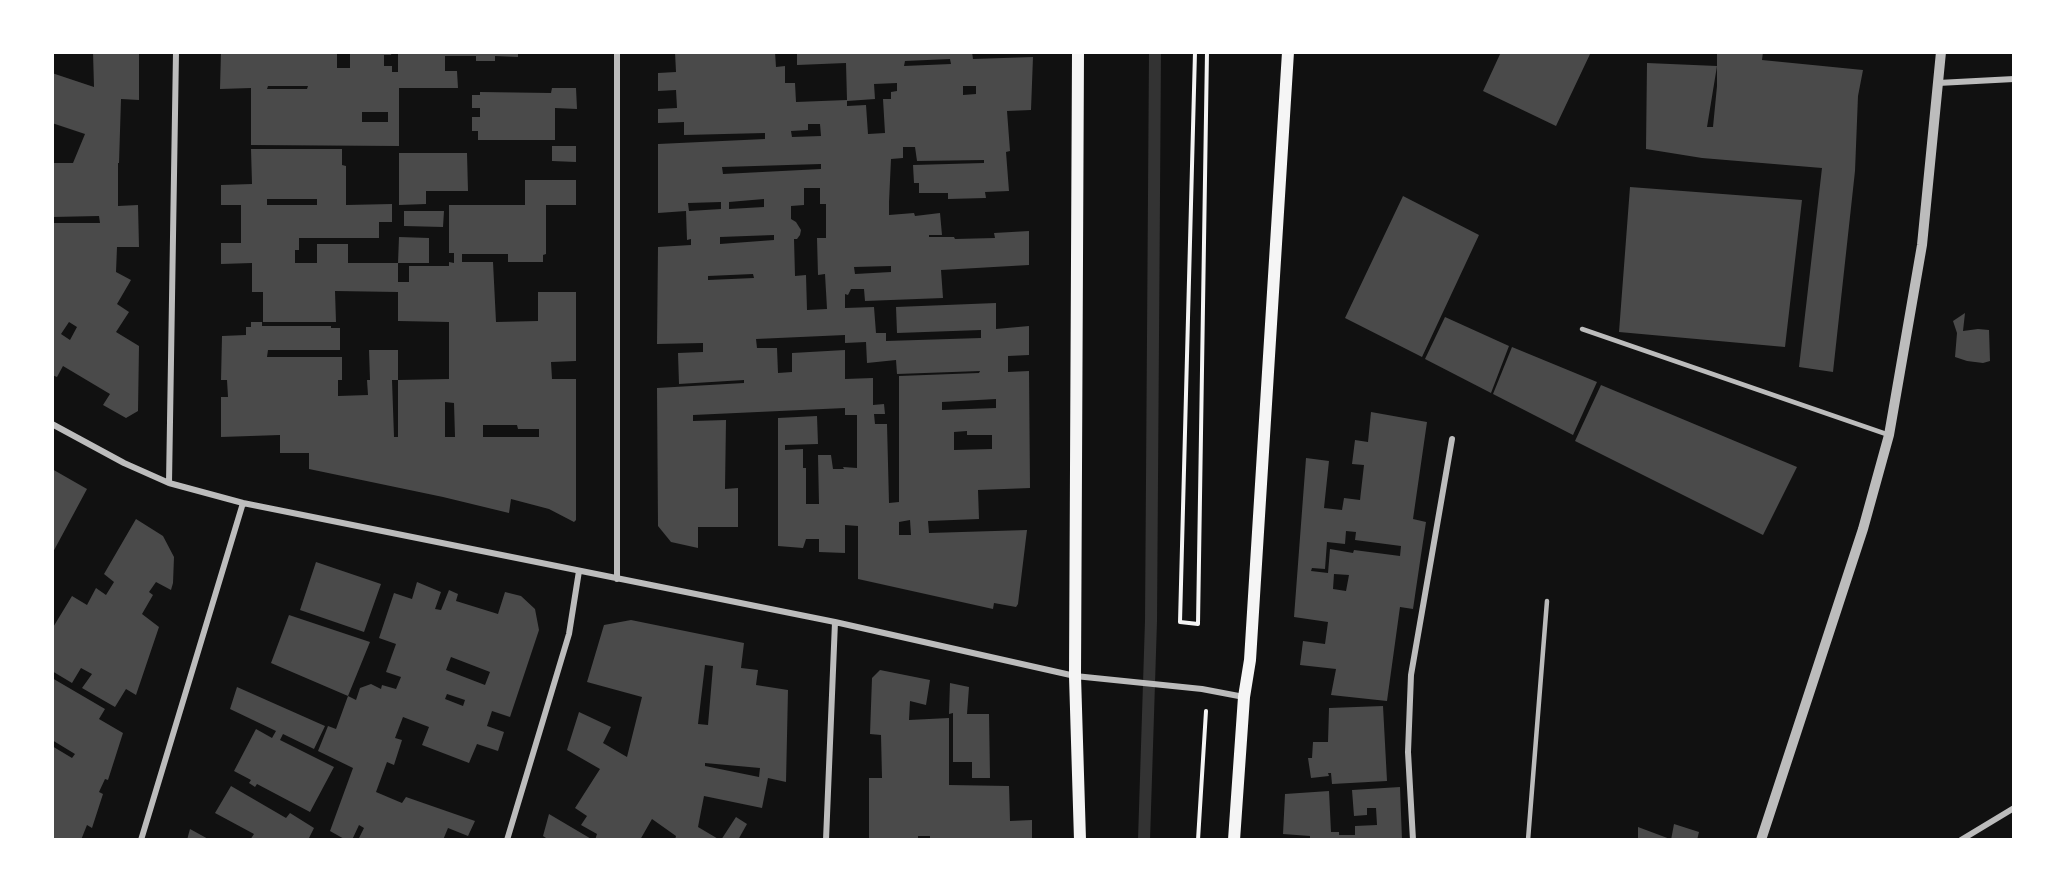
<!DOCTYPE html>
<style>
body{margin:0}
#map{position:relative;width:2066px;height:892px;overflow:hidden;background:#111;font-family:Inter,sans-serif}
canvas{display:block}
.frame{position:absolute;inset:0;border:54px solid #fff;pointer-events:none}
</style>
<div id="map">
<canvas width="2066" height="892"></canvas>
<div class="frame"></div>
</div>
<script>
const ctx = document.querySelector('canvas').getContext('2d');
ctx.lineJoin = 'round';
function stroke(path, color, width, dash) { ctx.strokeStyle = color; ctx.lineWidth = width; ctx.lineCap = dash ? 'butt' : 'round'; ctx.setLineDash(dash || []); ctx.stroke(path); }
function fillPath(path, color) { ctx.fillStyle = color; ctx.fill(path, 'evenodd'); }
const stream = new Path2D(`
 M1144,840L1151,621L1155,52`);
const building = new Path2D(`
 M93,52H139V100L121,99L119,163H118V206L138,205L139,247H117L116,272L131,280L117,304L129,312L116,332L139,346L138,411L126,418L103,405L110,394L63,366L57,377L52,375V223H100L99,216L52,217V163H73L85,134L52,123V73L94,87ZM69,322L77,327L70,340L61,334Z
 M221,52H337V68H350V52H392L391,55H384V66H392V72H398V52H518V57L495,56V61H476V56H445V71H457L458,88H399V146L251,145V88L220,89ZM268,86H308L307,89H267ZM362,112H388V122H362Z
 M675,52H775L776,67L785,66V83H795L796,102L847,100L846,63L797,65V52H972L973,59L1033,57L1031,110L1007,111L1010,151L1006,152L1009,191L985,192L986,198L948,199V193H919V183H914L913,165L984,163V160L917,161L915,147H903V158L891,159L889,202V215L914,213L915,216L940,213L942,235H929V237H954L955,239L995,238L994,233L1029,231V265L941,270L943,298L865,301L864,289H851L848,295L845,294V308L874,307L876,333H886V341L981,338V330L897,333L896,307L996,303V329L1029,326V355L1008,356V372L1029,371L1030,488L978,490L979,519L928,521L929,533L1027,530L1018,604L1016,607L994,603L993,609L858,579V526L845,525V553L819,552V539H806L803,548L778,546V418L817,416L818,444L785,445V450L803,449V468H806V504H819L818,455H831L833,469H844L843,467L857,468V415H845V408L693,415V421L726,420L725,489L738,488V527H698V548L671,542L658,526L657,388L744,383V380L679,384L678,353L703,352V343L657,344L658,247L691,245V239L687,240L686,211L658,213V144L765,139V133L684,135V122L658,123V109L677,108L676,90L658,91V73L676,72ZM950,59L951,64L904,66L905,61ZM897,83V91L891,92V99H883L885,133L868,134L866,105L847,106V101L875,99L874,84ZM963,86H976V94L963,95ZM808,124H820L821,136L792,137L791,131L808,130ZM821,164V169L723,174L722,167ZM804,188H820V204H826V238H817L818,275L825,274L827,309L807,310L806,275L795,276L794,239H797L800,235L801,230L796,222L791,219V206L804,205ZM764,199V207L729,209V202ZM721,202V209L689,211L688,203ZM774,235V240L720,244V237ZM891,266V272L855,274L854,267ZM753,274L754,278L708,280V276ZM845,335V343L866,342L867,363L896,360L897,374L980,371L979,373L899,376V502L889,503L887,424H875L874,414H885L884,404L873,405V378L845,379V350L792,353V372L778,373L777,348H757L756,339ZM996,399V408L942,410V402ZM967,431V435H992V449L954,450V432ZM910,520L911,535H899V522Z
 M1501,52H1591L1556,126L1483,91Z
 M1717,52H1763L1762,60L1863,70L1858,96L1855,171L1833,372L1799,367L1822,168L1702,158L1646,149L1647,63L1717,66L1707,127H1713L1717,86Z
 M552,88H576L577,109L555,108V140H478V131H472V117H480V108H472V95H480V92L551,93Z
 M552,146H576V162L552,161Z
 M251,149H342V165L346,166V205L392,204V222H379V238H299V250H295V263H317V244H348V263H398V282H409V266H449V262L454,263V253H449V205H525V180H576V205H546V254L543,255V262H508V254H462V262H493L496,322L538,321V292H576V361L551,362L552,379H576V520L574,522L549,509L511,499L509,513L443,497L309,469V453H280V435L221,437V397H228L227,380H221L222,336L246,335V327H251V322H262V326H331V328H340V350H268L267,357H342V380H338V396L368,395L367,380H370L369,350H398V380H392L394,437H398V380L449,379V322L398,321V292L335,291L336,322H263V292H252V263L221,264V243H241V205H221V185L252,184ZM267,199H317V205H267ZM445,402L454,403L455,437H445ZM483,425H517L518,429H539V437H483Z
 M399,153H467L468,191H426V204L399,205Z
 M1630,187L1802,200L1785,347L1619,332Z
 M1403,196L1479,235L1422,357L1345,318Z
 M404,211H444L443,227L404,226Z
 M399,237L429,238V263H398Z
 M1965,313L1963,331L1978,329L1989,330L1990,361L1983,363L1967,361L1955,357L1957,333L1953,321Z
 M1445,317L1509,346L1491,393L1425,359Z
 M1512,347L1597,382L1573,435L1493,394Z
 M1601,385L1797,467L1763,535L1575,441Z
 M1371,412L1427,422L1413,519L1426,522L1421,555L1413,609L1400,607L1387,701L1331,695L1336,669L1300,665L1303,641L1325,644L1328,622L1294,617L1306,458L1329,461L1324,508L1342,510L1344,498L1360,500L1364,465L1352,464L1355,440L1368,442ZM1346,531L1356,532L1355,540L1401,546L1400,556L1354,550L1353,553L1330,549L1328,573L1311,571L1312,568L1325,569L1327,542L1345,544ZM1334,574L1349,575L1346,591L1333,589Z
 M52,469L87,489L52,554Z
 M136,519L163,536L174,557L173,583L171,590L156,582L149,592L153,595L142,614L159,627L136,695L126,689L115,707L82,688L92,674L81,668L72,683L52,671V629L72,596L87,605L96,588L106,595L114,582L104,574Z
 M316,562L381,584L364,632L300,610Z
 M417,582L441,592L435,609L441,610L449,590L458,594L456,601L498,614L505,592L521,596L535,609L539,630L510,717L492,711L487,726L504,732L498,751L477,744L469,763L422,745L429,727L403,717L395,738L402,740L394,765L387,762L376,792L402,803L406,797L475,821L468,836L448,828L443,840H358L364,828L359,825L352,840H346L330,831L353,768L318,751L328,726L336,729L348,696L356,700L360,688L371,684L381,689L382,685L396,689L401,677L386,672L396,644L379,638L394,593L412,599ZM451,657L490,672L485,685L446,670ZM447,694L465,700L463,706L445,699Z
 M289,615L370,642L348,696L271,663Z
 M631,620L744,643L741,668L758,670L756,685L788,690L786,782L768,778L762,808L704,796L698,827L720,840H675L676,836L652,819L640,840H595L597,834L581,825L587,816L575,808L600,769L567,750L579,712L611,727L603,743L627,757L642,697L587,682L604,625ZM705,665L713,666L708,725L698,724ZM705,763L760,768L759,777L705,766Z
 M880,670L930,680L926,705L910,701L909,720L949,718V785L1009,786L1010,821L1032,820V840H930V836H918V840H869V778H882L881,735L870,734L872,678Z
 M52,678L105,709L99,719L123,733L108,780L105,779L99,792L103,794L92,828L87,825L81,840H52V746L72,758L75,754L52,740Z
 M950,683L969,687L967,714H989L990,778H972V762H953V713L949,714Z
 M237,687L325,726L314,749L283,734L280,740L334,767L310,812L257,784L255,787L249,783L251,780L234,771L256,729L272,738L276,731L230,709Z
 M1383,706L1387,781L1332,784L1331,773H1328L1329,776L1311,778L1308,758H1312L1313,742H1328L1329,708Z
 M231,786L286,818L290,813L314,828L308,840H250L254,834L215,813Z
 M1400,787L1402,840H1310V836L1283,834L1285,794L1329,791L1331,832H1339V835H1355V826L1377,825L1376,808H1367V815L1354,816L1352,790Z
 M549,814L593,840H549L543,836Z
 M736,817L747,824L738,840H721Z
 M1674,824L1699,832L1697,840H1671Z
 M1638,827L1670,839V840H1638Z
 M190,829L210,840H187Z`);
const path = new Path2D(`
 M1195,52L1180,622L1198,624L1207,52
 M1198,840L1206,711`);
const service = new Path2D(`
 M1582,329L1889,435
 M1528,840L1547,601`);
const minor = new Path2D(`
 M1938,83L2014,79
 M52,424L124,463L169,483L243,503L835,622L1075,676L1202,689L1244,697
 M169,483L176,52
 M617,579V52
 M141,840L243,503
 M507,840L569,634L579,571
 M826,840L835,622
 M1413,840L1408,752L1411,675L1452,439
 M1961,840L2014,808`);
const tertiary = new Path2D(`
 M1761,840L1863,529L1889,435L1922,245L1941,52`);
const secondary = new Path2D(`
 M1078,52L1075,676L1080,840
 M1234,840L1244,697L1250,660L1288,52`);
stroke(stream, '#333', 12);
fillPath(building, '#4a4a4a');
stroke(path, '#f5f5f5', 4);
stroke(service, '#bcbcbc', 4.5);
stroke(minor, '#bcbcbc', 6);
stroke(tertiary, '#bcbcbc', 10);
stroke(secondary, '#f5f5f5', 12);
</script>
